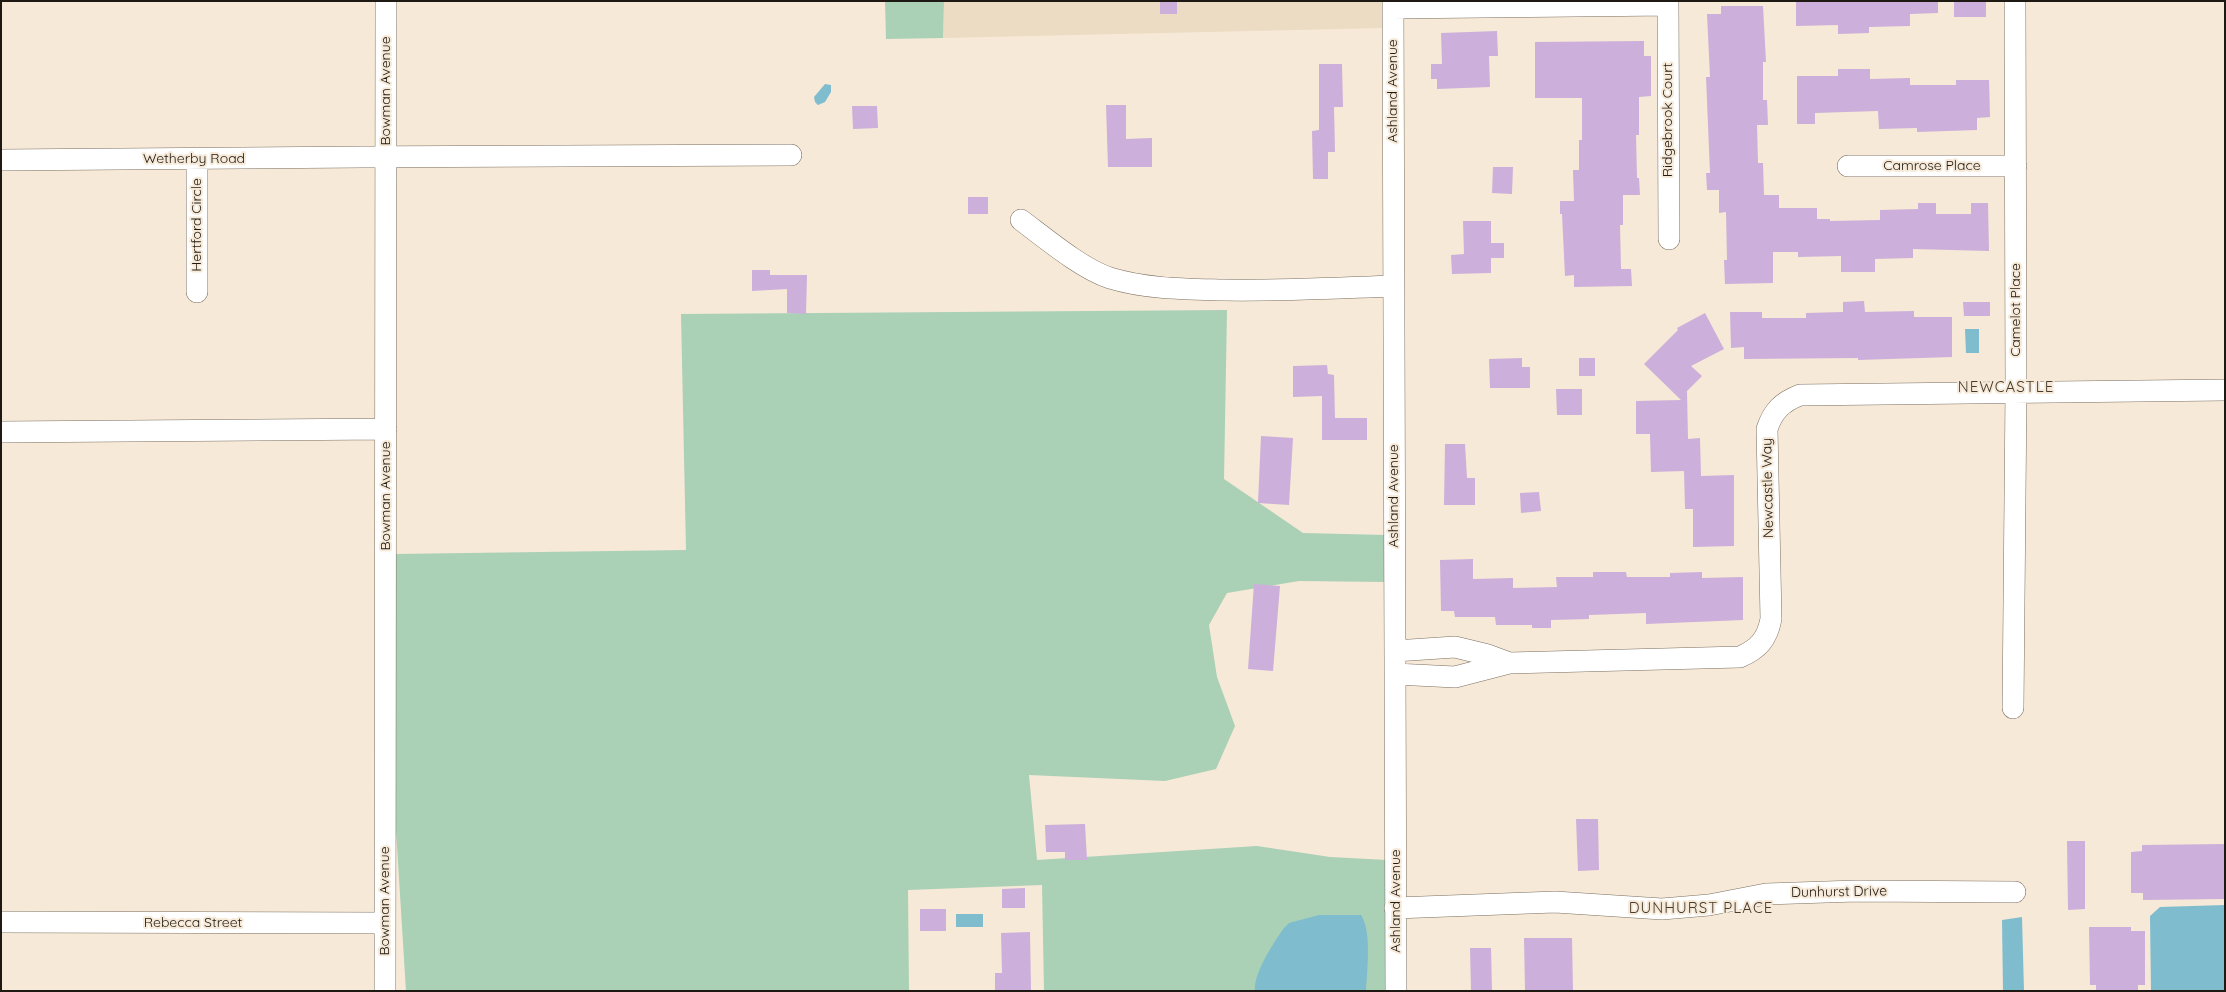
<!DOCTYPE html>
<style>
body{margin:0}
#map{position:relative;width:2226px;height:992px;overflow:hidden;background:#f6e9d7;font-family:Quicksand,sans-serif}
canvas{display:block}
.frame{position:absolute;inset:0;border:2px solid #1e1913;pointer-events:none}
</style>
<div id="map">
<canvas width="2226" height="992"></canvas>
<div class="frame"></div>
</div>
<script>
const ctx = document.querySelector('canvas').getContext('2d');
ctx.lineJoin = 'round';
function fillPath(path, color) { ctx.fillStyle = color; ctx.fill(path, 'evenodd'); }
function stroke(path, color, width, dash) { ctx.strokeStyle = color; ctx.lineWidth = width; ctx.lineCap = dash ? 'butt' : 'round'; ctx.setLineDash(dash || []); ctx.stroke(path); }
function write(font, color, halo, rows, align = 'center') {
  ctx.font = font + ' Quicksand,sans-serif'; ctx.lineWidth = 4; ctx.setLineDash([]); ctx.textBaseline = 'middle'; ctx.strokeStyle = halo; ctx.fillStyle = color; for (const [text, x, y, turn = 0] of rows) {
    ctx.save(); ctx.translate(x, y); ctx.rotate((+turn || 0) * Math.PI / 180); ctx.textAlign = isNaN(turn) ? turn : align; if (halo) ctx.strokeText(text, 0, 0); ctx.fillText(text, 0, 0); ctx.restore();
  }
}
const built = new Path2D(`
 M944,1H1384V28L943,38Z`);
const green = new Path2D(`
 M885,1H944L943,38L886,39Z
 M1227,310L1224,479L1303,533L1386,535V582L1299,581L1227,593L1209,625L1217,677L1235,726L1216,769L1165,781L1029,775L1037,860L1257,846L1330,857L1387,860L1385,991H1044L1042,885L908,890L909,991H406L394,798L395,554L686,550L681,314Z`);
const water = new Path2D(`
 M825,84L831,85V92L825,102L818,105L815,102L814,97Z
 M1965,329H1979V353H1966Z
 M2225,905V991H2151L2150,916L2160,907Z
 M956,914H983V927H956Z
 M1319,915H1361C1372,932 1367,971 1366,991H1255C1253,974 1274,942 1284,928L1289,923Z
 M2022,917L2024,991H2003L2002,920Z`);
const building = new Path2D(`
 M1160,1H1177V14H1160Z
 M1796,1H1938V13L1910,14V26L1869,27V33L1838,34V25L1796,26Z
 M1954,1H1986V17H1954Z
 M1721,6H1763L1766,62H1763V100H1767L1768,125H1757L1758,163H1763L1764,195H1779V208H1817V219H1830V221L1880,220V210L1918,209V203H1936V214H1971V203H1988L1989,251L1913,249V258L1875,259V272H1841V256L1798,257V252H1773V283L1725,284L1724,260H1727L1726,212L1719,213V190H1707L1706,173H1710L1706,77H1710L1707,14H1721Z
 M1497,31L1498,56H1489L1490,87L1437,89V79H1431V64H1442L1441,33Z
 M1644,41V56H1651V96L1639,97V135H1636L1637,178H1639L1640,195H1623V225H1620L1621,269H1631L1632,286L1574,287V275L1565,276L1562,214H1560V201H1574L1573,170H1579V140H1582V98H1535V42Z
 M1319,64H1342L1343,107H1334L1335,152H1328V179H1313L1312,131L1319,130Z
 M1838,69H1870V79L1910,78V85H1956V80H1989L1990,117L1977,118V130L1917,132V128L1879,129L1878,111L1815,113V124H1797V76H1838Z
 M1106,105H1126V139L1152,138V167H1108Z
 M852,106H877L878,128L853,129Z
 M1493,167H1513L1512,194L1492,193Z
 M968,197H988V214H968Z
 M1463,221H1491V243H1504V258H1491V273L1452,274L1451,255L1464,254Z
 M752,270H770V275H807L806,314L787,313V289L752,291Z
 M1864,301L1865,312L1914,311V317H1952V357L1858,360V358L1744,359V347L1731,348L1730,312H1762V318H1806V313L1843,312V302Z
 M1963,302H1990V316H1964Z
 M1705,313L1724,349L1691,366L1702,376L1687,391L1688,439L1700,438L1701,476L1734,475V546L1693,547V509H1685L1684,471L1651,472L1650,434H1636V401L1681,400L1644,364L1678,330L1677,328Z
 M1522,358V367H1530V388H1490L1489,359Z
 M1579,358H1595V376H1579Z
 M1327,365L1328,374L1334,375L1335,418H1367V440H1322V396L1293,397V366Z
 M1556,389H1582V415H1557Z
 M1261,436L1293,438L1289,505L1258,503Z
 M1445,444H1465L1467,478H1475V505H1444Z
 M1539,492L1541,511L1521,513L1520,493Z
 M1473,559V579L1513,578V588L1557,587L1556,577H1593V572H1626L1627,577H1670V573L1702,572V578L1743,577V620L1646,624V613L1589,615V619L1551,620V628H1532V625H1496L1495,617H1455L1454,611H1441L1440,560Z
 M1254,584L1280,586L1273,671L1248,669Z
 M1576,819H1598L1599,870L1578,871Z
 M1085,824L1087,860H1065V852H1046L1045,825Z
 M2067,841H2085V909L2068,910Z
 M2225,844V899L2143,900V893H2131V852L2142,851V845Z
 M1025,888V908H1002V889Z
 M920,909H946V931H920Z
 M2089,927H2131V931H2145V985H2138V991H2096V985H2090Z
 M1030,932L1031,990L995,991V973H1002L1001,933Z
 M1524,938H1572L1573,990H1525Z
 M1470,948H1491L1492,991H1471Z`);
const minor = new Path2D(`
 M1393,1L1396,991
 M1668,1L1669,239
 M1393,8L1668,5
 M1,160C264,158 528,155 791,155
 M1848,166H2016
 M1021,220C1045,238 1082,269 1110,278C1146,289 1185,289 1223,290C1279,291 1336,288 1393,286
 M197,292V159
 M1,432L386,429
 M1395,651L1455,647L1488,655L1507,662
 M1395,674L1455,677L1509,663L1740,657C1758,649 1767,640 1771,619L1767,429C1773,411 1782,402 1800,395L2225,390
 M2013,708L2016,392L2015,1
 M1395,908L1555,902L1662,909L1709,905L1766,894L1856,891L2015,892
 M1,922L385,923
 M385,991L386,1`);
const streetNames = [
 ["Bowman Avenue",386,91,-90],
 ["Ashland Avenue",1393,91,-90],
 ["Ridgebrook Court",1668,120,-90],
 ["Wetherby Road",194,159],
 ["Camrose Place",1932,166],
 ["Hertford Circle",197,225,-90],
 ["Camelot Place",2016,310,-90],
 ["Newcastle Way",1768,488,-91],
 ["Bowman Avenue",386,496,-90],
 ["Ashland Avenue",1394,496,-90],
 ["Dunhurst Drive",1839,892,-1],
 ["Bowman Avenue",385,901,-90],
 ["Ashland Avenue",1396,901,-90],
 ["Rebecca Street",193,923]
];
const neighbourhoodNames = [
 ["NEWCASTLE",2006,387],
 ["DUNHURST PLACE",1701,908]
];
fillPath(built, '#eddcc4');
fillPath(green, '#aad0b6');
fillPath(water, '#7fbcce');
fillPath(building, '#ccafda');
stroke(minor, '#7b6f60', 22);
stroke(minor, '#fff', 21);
write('14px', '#1e1913', '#f6e9d7', streetNames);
ctx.letterSpacing = '1px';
write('15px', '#463c2e', '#f6e9d7', neighbourhoodNames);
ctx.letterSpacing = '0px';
</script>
